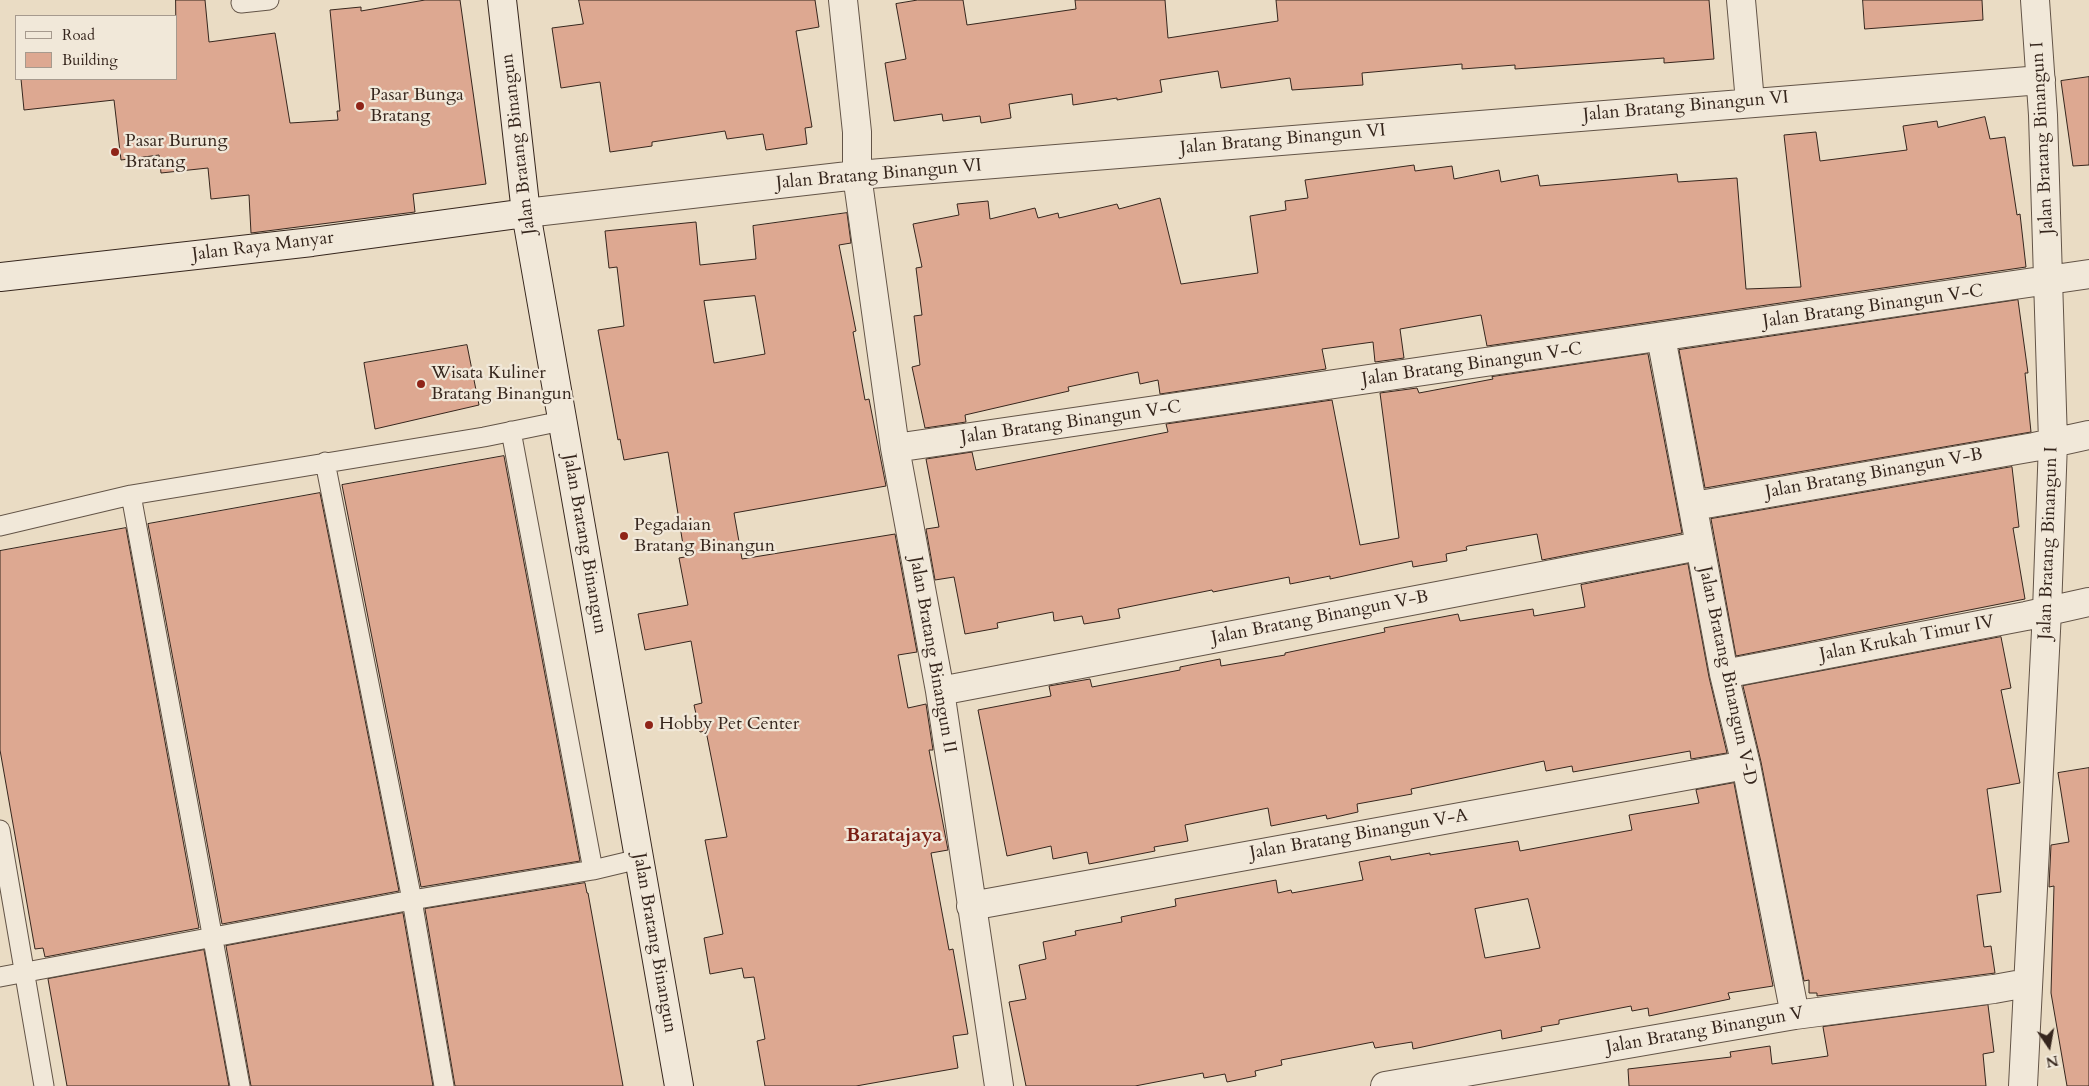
<!DOCTYPE html>
<style>
body{margin:0}
#map{position:relative;width:2089px;height:1086px;overflow:hidden;background:#eadcc4;font-family:Cardo,serif}
canvas{display:block}
.legend{position:absolute;left:15px;top:15px;width:162px;height:65px;box-sizing:border-box;background:#f1e8d9;border:1px solid #a69a8e;margin:0;padding:6px 9px;list-style:none;font-size:15px;color:#36261d}
.legend li{display:flex;align-items:center;gap:10px;height:25px}
.legend b{width:25px;border:1px solid #a69a8e}
.north{position:absolute;left:2024px;top:1021px;width:50px;height:50px;-webkit-text-stroke:4px #f1e8d9;paint-order:stroke;rotate:168deg;font-size:14px;font-weight:700;line-height:20px;text-align:center;color:#36261d}
.north::after{content:'';display:block;margin:auto;width:18px;height:22px;background:#36261d;clip-path:polygon(50% 0,100% 100%,50% 72%,0 100%)}
</style>
<div id="map">
<canvas width="2089" height="1086"></canvas>
<ul class="legend">
<li><b style="height:6px;background:#f1e8d9"></b>Road</li>
<li><b style="height:14px;background:#dda891"></b>Building</li>
</ul>
<div class="north">N</div>
</div>
<script>
const ctx = document.querySelector('canvas').getContext('2d');
ctx.lineJoin = 'round';
function fillPath(path, color) { ctx.fillStyle = color; ctx.fill(path, 'evenodd'); }
function stroke(path, color, width, dash) { ctx.strokeStyle = color; ctx.lineWidth = width; ctx.lineCap = dash ? 'butt' : 'round'; ctx.setLineDash(dash || []); ctx.stroke(path); }
function write(font, color, halo, rows, align = 'center') {
  ctx.font = font + ' Cardo,serif'; ctx.lineWidth = 4.5; ctx.setLineDash([]); ctx.textBaseline = 'middle'; ctx.strokeStyle = halo; ctx.fillStyle = color; for (const [text, x, y, turn = 0] of rows) {
    ctx.save(); ctx.translate(x, y); ctx.rotate((+turn || 0) * Math.PI / 180); ctx.textAlign = isNaN(turn) ? turn : align; if (halo) ctx.strokeText(text, 0, 0); ctx.fillText(text, 0, 0); ctx.restore();
  }
}
const building = new Path2D(`
 M176,0H205L209,42L275,33L290,123L338,120L337,111H340L330,10L361,7V11L425,0H460L486,184L413,194L415,212L251,233L249,195L211,199L208,168L161,173L159,155L121,160L114,100L24,110L21,79H176Z
 M579,0H815L819,27L796,31L812,127L805,128L807,144L766,150L763,134L727,139L725,131L652,142V146L610,152L600,82L561,88L552,28L583,24Z
 M918,0H963L967,25L1076,9L1075,0H1165L1168,38L1278,21L1276,0H1709L1714,59L1664,63V58L1515,69V65L1462,69V64L1362,73L1363,85L1292,90L1290,78L1221,88L1218,71L1160,80L1162,92L1117,100V98L1073,105L1072,94L1009,104L1011,118L981,123L980,116L943,121L942,114L894,121L885,63L906,59L896,4Z
 M1863,0H1982L1983,20L1865,29Z
 M2089,77V165L2073,166L2061,81Z
 M1985,117L1990,139L2005,137L2017,215L2020,214L2026,267L1487,346L1481,315L1400,329L1404,358L1375,362L1373,342L1322,349L1326,369L1160,394L1158,380L1140,384L1138,372L1068,387L1069,391L965,415L966,422L925,428L912,367L920,365L914,316L922,315L916,268L922,267L913,224L959,215L957,204L988,201L990,219L1035,208L1038,218L1058,213L1059,218L1117,204L1119,209L1160,198L1181,284L1258,273L1250,216L1286,210L1285,201L1308,198L1305,180L1414,165L1415,171L1452,166L1454,179L1499,170L1501,182L1538,175L1540,186L1677,174L1678,182L1737,178L1746,289L1801,287L1784,135L1816,132L1820,161L1907,150L1903,126L1937,121L1938,127Z
 M847,213L851,243L839,245L856,331L853,332L865,400L869,399L886,486L734,513L742,559L895,534L917,652L898,655L908,708L926,704L933,750H929L948,850L931,853L949,950L953,949L968,1034L953,1036L958,1068L856,1086H765L757,1041L765,1039L754,977L744,978L742,968L710,974L704,938L723,934L705,840L727,837L706,731L700,732L694,705L702,703L691,641L645,650L638,614L688,605L679,558L685,557L668,452L624,460L620,439L618,440L598,330L624,326L617,267L609,268L605,231L696,222L700,265L756,259L753,226ZM755,296L765,354L714,363L704,301Z
 M2018,300L2028,373H2025L2031,432L1705,488L1679,350Z
 M467,345L479,405L375,429L364,363Z
 M1648,354L1682,533L1542,560L1537,534L1468,546L1466,547L1467,550L1446,554L1447,561L1413,567L1412,561L1330,579V576L1290,584L1289,577L1213,592L1212,590L1118,609L1120,618L1084,624L1082,616L1054,621L1053,612L997,623L998,628L965,634L954,577L935,580L926,529L939,527L926,459L972,452L976,470L1168,432L1166,424L1332,400L1360,545L1399,538L1380,393L1417,388L1419,393L1493,379L1492,377Z
 M504,456L580,861L421,887L342,485Z
 M2012,467L2019,527L2013,528L2025,599L1736,656L1711,519Z
 M320,493L399,891L222,924L148,524Z
 M126,528L199,928L45,957L43,948L35,949L0,750V551Z
 M1688,564L1709,677L1727,753L1691,759L1690,751L1573,772L1572,766L1546,771L1544,761L1411,789L1412,794L1357,804L1358,812L1327,819L1326,815L1271,826L1268,808L1185,825L1188,841L1154,847L1155,851L1089,864L1087,852L1053,859L1051,846L1007,856L978,710L1051,696L1049,686L1090,679L1092,687L1180,670V667L1220,659L1221,666L1285,655V653L1385,632L1384,628L1458,614L1460,621L1533,609L1534,616L1585,607L1581,585Z
 M2001,637L2011,688L2001,690L2020,783L1987,789L2001,892L1977,895L1984,947L1991,946L1995,973L1817,996V993H1809V980L1804,981L1761,762L1743,686Z
 M2089,768V1086H2067L2051,993L2054,886L2049,887L2051,845L2069,842L2058,773Z
 M1734,783L1773,986L1728,993L1730,999L1649,1016L1648,1008L1632,1011L1631,1006L1559,1020V1024L1541,1027L1542,1031L1502,1039L1501,1030L1413,1049L1412,1042L1375,1048L1373,1042L1281,1060L1282,1065L1255,1071L1256,1076L1227,1082L1225,1074L1204,1078L1203,1073L1135,1086H1026L1009,1002L1026,999L1019,965L1046,959L1043,942L1076,935L1075,931L1122,922L1121,917L1176,906L1175,899L1276,880L1278,893L1291,890L1292,893L1363,880L1359,862L1390,856L1391,860L1430,853V855L1518,841L1520,851L1632,830L1629,815L1699,803L1696,790ZM1528,899L1540,948L1485,958L1475,909Z
 M585,883L587,893H588L623,1086H455L425,909Z
 M403,913L433,1086H251L226,946Z
 M204,950L229,1086H67L48,979Z
 M1988,1005L1994,1052L1983,1054L1986,1086H1629L1628,1069L1731,1057L1730,1052L1770,1046L1772,1064L1828,1056L1823,1027Z`);
const lane = new Path2D(`
 M241,3L269,0
 M511,431L593,870
 M325,462L412,900L444,1086
 M131,495L240,1086
 M0,526L131,495L484,437L562,421
 M0,830L44,1086
 M0,977L412,900L593,870L639,859`);
const street = new Path2D(`
 M843,0L857,132V175L895,448L940,691L999,1086
 M1741,0L1750,102
 M526,213L857,175L2041,80
 M1661,337L1724,674L1746,765L1795,1015
 M895,448L2089,274
 M1694,506L2034,447L2089,435
 M1724,674L2026,616L2089,602
 M940,691L1699,546
 M971,906L1746,765
 M1385,1086L1795,1015L1994,989L2027,983
 M2023,1086L2047,611L2053,442L2043,115L2035,0`);
const secondary = new Path2D(`
 M502,0L526,213L679,1086
 M0,277L312,242L526,213`);
const markers = [
 [360,106,5,"#8f2418"],
 [115,152,5,"#8f2418"],
 [421,384,5,"#8f2418"],
 [624,536,5,"#8f2418"],
 [649,725,5,"#8f2418"]
];
const poiNames = [
 ["Pasar Bunga",370,96],
 ["Bratang",370,117],
 ["Pasar Burung",125,142],
 ["Bratang",125,163],
 ["Wisata Kuliner",431,374],
 ["Bratang Binangun",431,395],
 ["Pegadaian",634,526],
 ["Bratang Binangun",634,547],
 ["Hobby Pet Center",659,725]
];
const streetNames = [
 ["Jalan Bratang Binangun VI",1686,107,-5],
 ["Jalan Bratang Binangun I",2043,138,-93],
 ["Jalan Bratang Binangun VI",1283,140,-5],
 ["Jalan Bratang Binangun",519,144,-97],
 ["Jalan Bratang Binangun VI",879,175,-5],
 ["Jalan Raya Manyar",263,247,-7],
 ["Jalan Bratang Binangun V-C",1873,307,-8],
 ["Jalan Bratang Binangun V-C",1472,365,-8],
 ["Jalan Bratang Binangun V-C",1071,423,-8],
 ["Jalan Bratang Binangun V-B",1874,474,-10],
 ["Jalan Bratang Binangun I",2049,543,-88],
 ["Jalan Bratang Binangun",584,544,80],
 ["Jalan Bratang Binangun V-B",1320,618,-11],
 ["Jalan Krukah Timur IV",1907,639,-11],
 ["Jalan Bratang Binangun II",932,655,80],
 ["Jalan Bratang Binangun V-D",1727,676,78],
 ["Jalan Bratang Binangun V-A",1359,835,-10],
 ["Jalan Bratang Binangun",654,943,80],
 ["Jalan Bratang Binangun V",1705,1031,-10]
];
const quarterNames = [
 ["Baratajaya",894,836]
];
fillPath(building, '#dda891');
stroke(building, '#36261d', 1);
stroke(lane, '#635447', 21);
stroke(street, '#635447', 30);
stroke(secondary, '#36261d', 30);
stroke(lane, '#f1e8d9', 19);
stroke(street, '#f1e8d9', 28);
stroke(secondary, '#f1e8d9', 28);
for (const [x, y, r, color] of markers) { const dot = new Path2D(); dot.arc(x, y, r, 0, 2 * Math.PI); ctx.fillStyle = color; ctx.fill(dot); stroke(dot, '#f1e8d9', 2); }
write('18px', '#36261d', '#f1e8d9', poiNames, 'left');
write('18px', '#36261d', '#f1e8d9', streetNames);
write('bold 20px', '#7a1f14', '#f1e8d9', quarterNames);
</script>
